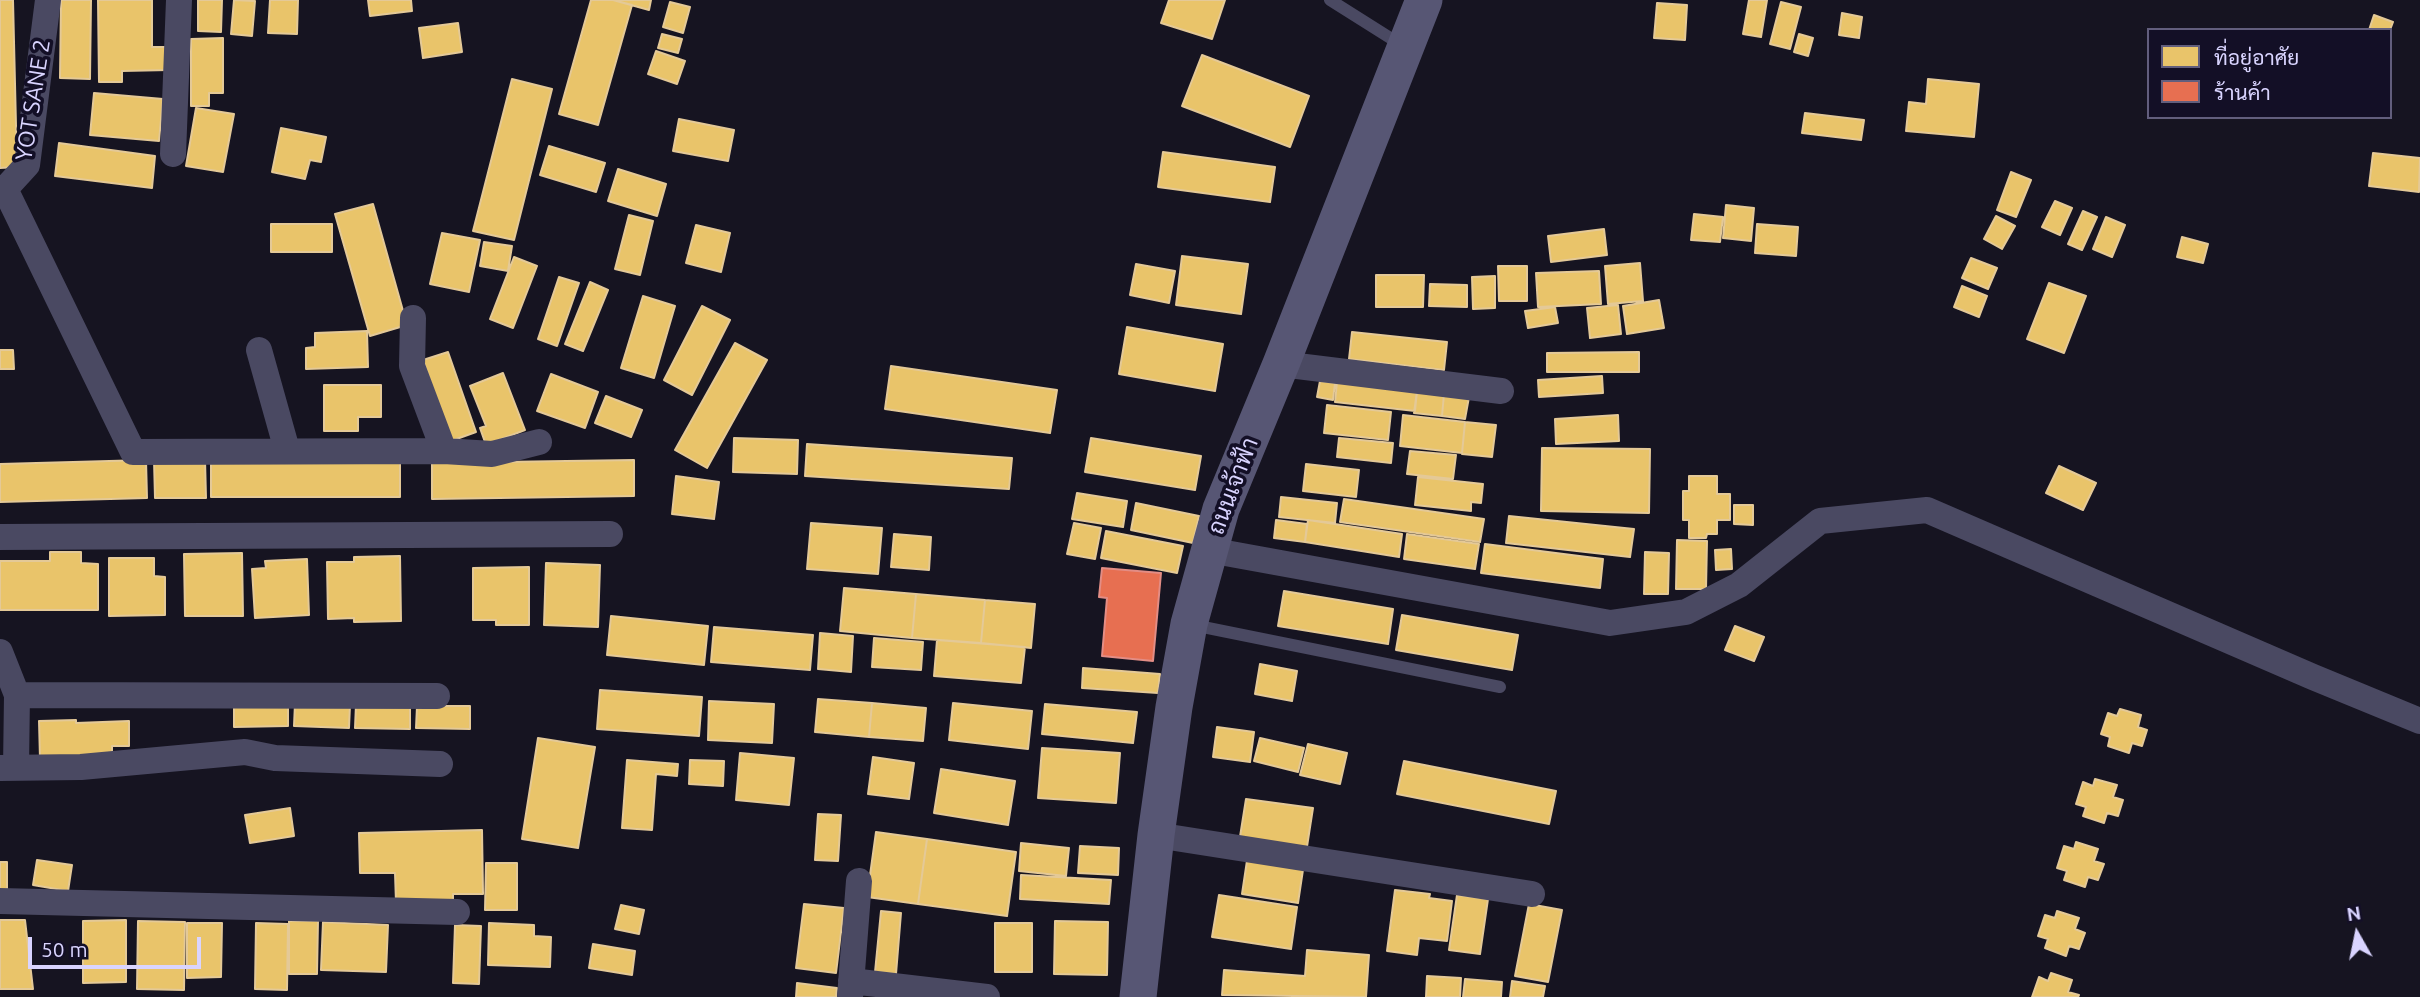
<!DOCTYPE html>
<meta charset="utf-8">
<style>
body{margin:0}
#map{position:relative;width:2420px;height:997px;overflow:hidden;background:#161421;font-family:Ubuntu,Sarabun,sans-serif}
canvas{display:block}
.legend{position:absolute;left:2147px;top:28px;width:245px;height:91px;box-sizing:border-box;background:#130f26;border:2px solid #625e7d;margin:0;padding:9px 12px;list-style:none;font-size:21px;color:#d9d4ff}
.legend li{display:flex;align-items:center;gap:14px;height:35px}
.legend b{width:35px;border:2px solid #625e7d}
.north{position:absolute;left:2322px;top:899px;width:70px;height:70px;-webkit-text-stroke:5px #130f26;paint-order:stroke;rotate:351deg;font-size:19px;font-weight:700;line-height:28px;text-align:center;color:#d9d4ff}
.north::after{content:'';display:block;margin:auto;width:24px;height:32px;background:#d9d4ff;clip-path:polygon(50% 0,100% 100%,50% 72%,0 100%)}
.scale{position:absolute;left:28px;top:937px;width:173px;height:32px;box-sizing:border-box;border:4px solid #d9d4ff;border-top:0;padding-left:9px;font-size:21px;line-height:24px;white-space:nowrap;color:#d9d4ff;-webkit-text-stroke:5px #130f26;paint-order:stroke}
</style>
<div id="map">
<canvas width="2420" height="997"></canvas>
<ul class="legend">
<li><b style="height:19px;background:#e9c46a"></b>ที่อยู่อาศัย</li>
<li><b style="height:19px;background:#e76f51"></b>ร้านค้า</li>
</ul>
<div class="north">N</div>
<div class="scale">50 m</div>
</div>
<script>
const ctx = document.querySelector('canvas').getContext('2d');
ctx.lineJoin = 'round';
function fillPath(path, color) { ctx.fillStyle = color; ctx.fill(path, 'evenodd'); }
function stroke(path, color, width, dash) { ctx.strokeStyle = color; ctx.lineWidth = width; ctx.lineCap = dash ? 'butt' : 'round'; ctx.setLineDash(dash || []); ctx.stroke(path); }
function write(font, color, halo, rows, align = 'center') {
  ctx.font = font + ' Ubuntu,Sarabun,sans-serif'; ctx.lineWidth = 7; ctx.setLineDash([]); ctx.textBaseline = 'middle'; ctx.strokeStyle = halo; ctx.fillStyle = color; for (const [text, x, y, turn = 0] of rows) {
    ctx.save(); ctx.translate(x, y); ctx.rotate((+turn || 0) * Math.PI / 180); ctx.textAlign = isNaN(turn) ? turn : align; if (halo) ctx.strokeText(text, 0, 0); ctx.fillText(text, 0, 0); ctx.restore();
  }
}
const homes = new Path2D(`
 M0,0H13L17,167L0,168Z
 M61,0H91L90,79L60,78Z
 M98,0H152V47H169V70L122,71V82H99Z
 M198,0H222L221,32L198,31Z
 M234,0L255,1L252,36L231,34Z
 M270,0H298L297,34L268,33Z
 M368,0H411L412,11L370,16Z
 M591,0H613L632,5L598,125L559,114Z
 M613,0H651L649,10Z
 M1169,0H1225L1212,39L1161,23Z
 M1749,0H1767L1761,37L1743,34Z
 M670,2L690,7L683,33L663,27Z
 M1781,2L1801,7L1790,49L1770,44Z
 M1657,3L1687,5L1685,40L1654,38Z
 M1842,13L1862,17L1859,38L1839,35Z
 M2374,15L2393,22L2390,30H2369Z
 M458,23L462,52L423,58L419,28Z
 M662,34L682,39L678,53L658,48Z
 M1799,34L1813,38L1808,56L1794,52Z
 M223,38V93H209V106H191V39Z
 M656,51L685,61L677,84L648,74Z
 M1202,55L1309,96L1290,147L1182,106Z
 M512,79L552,89L514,240L473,231Z
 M1928,79L1979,84L1974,137L1906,131L1909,102L1926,104Z
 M94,93L163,99L159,141L90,135Z
 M196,108L234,114L223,172L186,166Z
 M1805,113L1864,120L1861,140L1802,133Z
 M679,119L734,130L728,161L673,151Z
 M281,128L326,137L321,162L310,160L305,179L272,172Z
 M59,143L155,156L152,188L55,176Z
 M549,146L605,163L596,192L540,175Z
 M1163,152L1275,167L1270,202L1158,187Z
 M2373,153L2420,158L2419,192L2369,186Z
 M618,169L666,184L657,216L608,201Z
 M2011,172L2031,180L2016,217L1997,210Z
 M2055,201L2072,208L2060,235L2042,227Z
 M373,204L407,325L370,336L335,214Z
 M1726,205L1754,208L1751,241L1723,238Z
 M2083,211L2097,217L2082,250L2068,244Z
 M1694,214L1723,217L1720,242L1691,240Z
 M629,215L653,221L640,275L615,269Z
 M1996,216L2015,226L2002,249L1984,239Z
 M2106,217L2125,225L2112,257L2093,249Z
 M271,224H332V252H271Z
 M1757,224L1798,227L1796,256L1755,253Z
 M696,225L730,233L721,272L686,263Z
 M1604,229L1607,255L1551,262L1548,236Z
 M442,233L480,240L469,292L430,284Z
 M2182,237L2208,244L2203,263L2177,257Z
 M484,242L512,246L508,271L480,266Z
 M1182,256L1248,264L1241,314L1176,305Z
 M514,257L537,266L513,328L490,319Z
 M1971,258L1997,268L1988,289L1962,278Z
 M1640,263L1643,301L1608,304L1605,266Z
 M1136,264L1175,271L1169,303L1130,295Z
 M1498,266H1527V301H1499Z
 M1599,271L1601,304L1538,307L1536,273Z
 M1376,275H1424L1423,307H1376Z
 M1495,276V308L1473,309L1472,277Z
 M559,277L579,283L557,346L538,339Z
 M590,282L608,290L583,351L565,344Z
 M2049,283L2086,296L2064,353L2027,339Z
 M1430,284L1467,285V307L1429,306Z
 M1962,286L1987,296L1979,317L1954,307Z
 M643,296L675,306L654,378L621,368Z
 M1659,300L1664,328L1627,334L1623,306Z
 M1618,305L1621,334L1590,338L1587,308Z
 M702,306L730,320L692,395L664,380Z
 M1555,307L1558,323L1528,328L1525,311Z
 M1127,327L1223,344L1215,391L1119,374Z
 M367,331L368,367L306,369V348L315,347V333Z
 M1352,332L1447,342L1444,370L1349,359Z
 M735,343L767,360L707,468L675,450Z
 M0,350H13L14,369H0Z
 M448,352L476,432L451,441L423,360Z
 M1639,352V372H1547V353Z
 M891,366L1057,390L1050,433L885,409Z
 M503,373L525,430L486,445L480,428L486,426L470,386Z
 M551,374L598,392L585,428L537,411Z
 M1602,376L1603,393L1539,397L1538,380Z
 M1320,381L1335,383L1333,400L1317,397Z
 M1337,382L1417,391L1415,411L1335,402Z
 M324,385H381V417H358V431H324Z
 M1417,391L1444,394L1442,416L1414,413Z
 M1444,394L1469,397L1465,419L1442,416Z
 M606,396L642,410L631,437L595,423Z
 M1327,405L1391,412L1388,440L1324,433Z
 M1403,415L1465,422L1462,453L1400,446Z
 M1618,415L1619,441L1556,444L1555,419Z
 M1465,422L1496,425L1492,457L1462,454Z
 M734,438L798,440L797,474L733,472Z
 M1091,438L1201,456L1195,490L1085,472Z
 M1339,438L1393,443L1391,463L1337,457Z
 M807,444L1012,458L1009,489L805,476Z
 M1542,448L1650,449L1649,513L1541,511Z
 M1410,451L1456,455L1453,479L1407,474Z
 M205,459L206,498H155L154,460Z
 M146,460L147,498L0,502V464Z
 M211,460H400V497H211Z
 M634,460V496L432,499V463Z
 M1306,464L1359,470L1356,497L1303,491Z
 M2059,466L2096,483L2083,510L2046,493Z
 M676,476L719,482L714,519L672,514Z
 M1689,476H1717V494H1730V520H1717V534H1707L1706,538H1689V520H1683V491H1689Z
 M1418,477L1483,484L1481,503L1471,502V511L1415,505Z
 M1077,493L1127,501L1123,527L1072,519Z
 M1281,497L1337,503L1335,523L1279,517Z
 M1344,499L1484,519L1480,542L1340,522Z
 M1136,503L1199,516L1193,543L1131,530Z
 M1734,505H1753V525L1734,524Z
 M1509,516L1634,529L1630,557L1506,543Z
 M1276,520L1307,524L1305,542L1274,538Z
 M1308,520L1402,534L1399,557L1305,542Z
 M811,523L882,528L878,574L807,569Z
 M1074,523L1101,528L1095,559L1067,554Z
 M1106,531L1183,546L1177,573L1101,558Z
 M894,534L931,537L929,570L891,567Z
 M1407,534L1479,544L1475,569L1404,559Z
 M1677,540L1707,541L1706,589H1676Z
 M1485,544L1603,559L1600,588L1481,573Z
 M1731,549L1732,569L1716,570L1715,550Z
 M50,552H81V563L98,564V610H0V561H50Z
 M1645,552L1669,553L1668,594H1644Z
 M242,553L243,616H185L184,554Z
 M400,556L401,621L354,622V618L328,619L327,562H354V557Z
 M109,558H154V576L165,577V615L109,616Z
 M307,559L309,615L255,618L252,569L266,568L265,561Z
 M546,563L600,565L598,627L544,625Z
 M529,567V625H496V620H473V568Z
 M844,588L916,594L912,638L840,631Z
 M1284,591L1393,609L1388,644L1278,626Z
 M916,594L985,600L981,643L912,638Z
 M985,600L1035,604L1031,648L981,643Z
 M1402,615L1518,635L1512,670L1396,650Z
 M611,616L708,626L704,665L607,655Z
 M1735,626L1764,637L1754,661L1725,650Z
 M714,627L813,635L810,670L711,662Z
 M820,633L853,636L851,672L818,669Z
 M874,638L923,642L921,670L872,667Z
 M937,640L1025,647L1021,683L934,676Z
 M1260,664L1297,671L1292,701L1255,694Z
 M1083,668L1160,674L1158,693L1082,688Z
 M600,690L702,697L699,736L597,729Z
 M818,699L872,703L869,737L815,732Z
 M709,701L774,704L772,743L708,740Z
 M288,703V726L234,727V704Z
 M295,703L350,705L349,728L294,726Z
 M872,703L926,708L923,741L869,737Z
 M953,703L1032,711L1028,749L949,740Z
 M356,704L410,706V729L355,728Z
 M1045,704L1137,712L1133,743L1042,734Z
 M417,706H470V729L416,728Z
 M2120,709L2141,715L2138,727L2147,730L2142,746L2132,743L2129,753L2108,746L2110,737L2101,734L2108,713L2117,716Z
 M76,720V723L129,721V746H112V756L40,759L39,721Z
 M1217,727L1254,732L1250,762L1213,757Z
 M538,738L595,747L578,848L522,839Z
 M1260,738L1304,748L1298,772L1254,761Z
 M1308,744L1347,753L1340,784L1300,775Z
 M1042,748L1120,753L1116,803L1038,798Z
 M740,753L794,758L789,805L736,800Z
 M873,757L914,763L909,799L868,794Z
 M627,760L678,764L677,776L656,774L652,830L622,828Z
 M690,760L724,761L723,786L689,784Z
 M1404,761L1556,791L1549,824L1397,794Z
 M941,769L1015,781L1008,825L934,813Z
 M2095,779L2117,785L2113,797L2123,800L2118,816L2107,813L2104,823L2083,816L2086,807L2076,804L2083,782L2093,786Z
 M1246,799L1313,808L1306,853L1239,843Z
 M290,808L294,836L250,843L245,815Z
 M818,814L841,815L838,861L815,860Z
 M482,830L483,894H453V902L396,903L395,873H360L359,833Z
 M876,832L927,839L918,904L867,897Z
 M927,839L1016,852L1007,916L918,904Z
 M2076,842L2098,849L2094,861L2104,864L2098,880L2088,877L2085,887L2064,880L2067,871L2057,868L2064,846L2074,849Z
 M1021,843L1069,848L1066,876L1019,871Z
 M1080,846L1119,848L1118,875L1078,873Z
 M1248,854L1304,863L1298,903L1242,894Z
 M37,860L72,865L68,891L33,885Z
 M0,862H7V895H0Z
 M486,863H517V910H485Z
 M1021,875L1111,880L1109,904L1020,899Z
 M1395,890L1430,894L1429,898L1452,901L1447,941L1419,938L1417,955L1387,951Z
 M1219,895L1297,907L1291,949L1212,937Z
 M1457,895L1488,899L1480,954L1449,950Z
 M804,904L844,908L836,973L796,968Z
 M1529,904L1562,910L1548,982L1515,976Z
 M621,905L644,910L639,934L615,929Z
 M881,911L901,913L896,974L875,972Z
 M2057,911L2079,918L2075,929L2085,933L2079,949L2069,946L2066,956L2045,948L2048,939L2038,936L2045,915L2055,918Z
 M0,920H25L33,989H0Z
 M126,920V982L83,983V921Z
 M138,921L185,922L184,990L137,989Z
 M289,921H318L317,974H289Z
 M1055,921L1108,922L1107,975L1054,974Z
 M323,922L388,925L386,972L321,970Z
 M187,923H222L221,977L187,978Z
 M256,923L288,924L287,990L255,989Z
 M489,923L534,925V936L551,937L550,967L488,965Z
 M995,923H1032V972H995Z
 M455,925L481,926L479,984L453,983Z
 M593,944L635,951L632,975L589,968Z
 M1307,950L1369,955L1366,997L1222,995L1224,970L1305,976Z
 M2051,973L2072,980L2068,992L2079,995L2078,997H2032L2039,977L2048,981Z
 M1427,976L1461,978L1460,997H1426Z
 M1465,979L1502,982L1501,997H1463Z
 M1512,981L1545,986L1543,997H1510Z
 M797,983L837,988L836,997H796Z`);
const shops = new Path2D(`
 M1102,568L1161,573L1153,661L1102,656L1107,598L1099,597Z`);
const lane = new Path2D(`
 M1330,0L1403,46
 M1193,625L1500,687`);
const street = new Path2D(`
 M173,154L179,0
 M0,188L5,189L27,165L48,0
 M5,189L133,452L444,451L492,454L539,442
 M413,318L412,366L444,451
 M259,350L287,450
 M1281,364L1501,391
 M0,537L610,534
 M1209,550L1610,623L1686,612L1739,585L1820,521L1927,510L2313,677L2420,721
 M0,652L17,695
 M0,768L81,767L245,752L275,758L440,764
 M16,768L17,695L437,696
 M1156,835L1532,894
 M0,901L457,912
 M851,981L987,997
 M850,997L859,881`);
const secondary = new Path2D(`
 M1138,997L1156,835L1174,707L1189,624L1221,509L1281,364L1424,0`);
const streetNames = [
 ["YOT SANE 2",33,100,-81],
 ["ถนนเจ้าฟ้า",1233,486,-69]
];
fillPath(homes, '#e9c46a');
stroke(homes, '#e4c997', 2);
fillPath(shops, '#e76f51');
stroke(shops, '#e38d85', 2);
stroke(lane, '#4a4962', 12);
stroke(street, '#4a4962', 26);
stroke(secondary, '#575674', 37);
write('23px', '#d9d4ff', '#130f26', streetNames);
</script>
